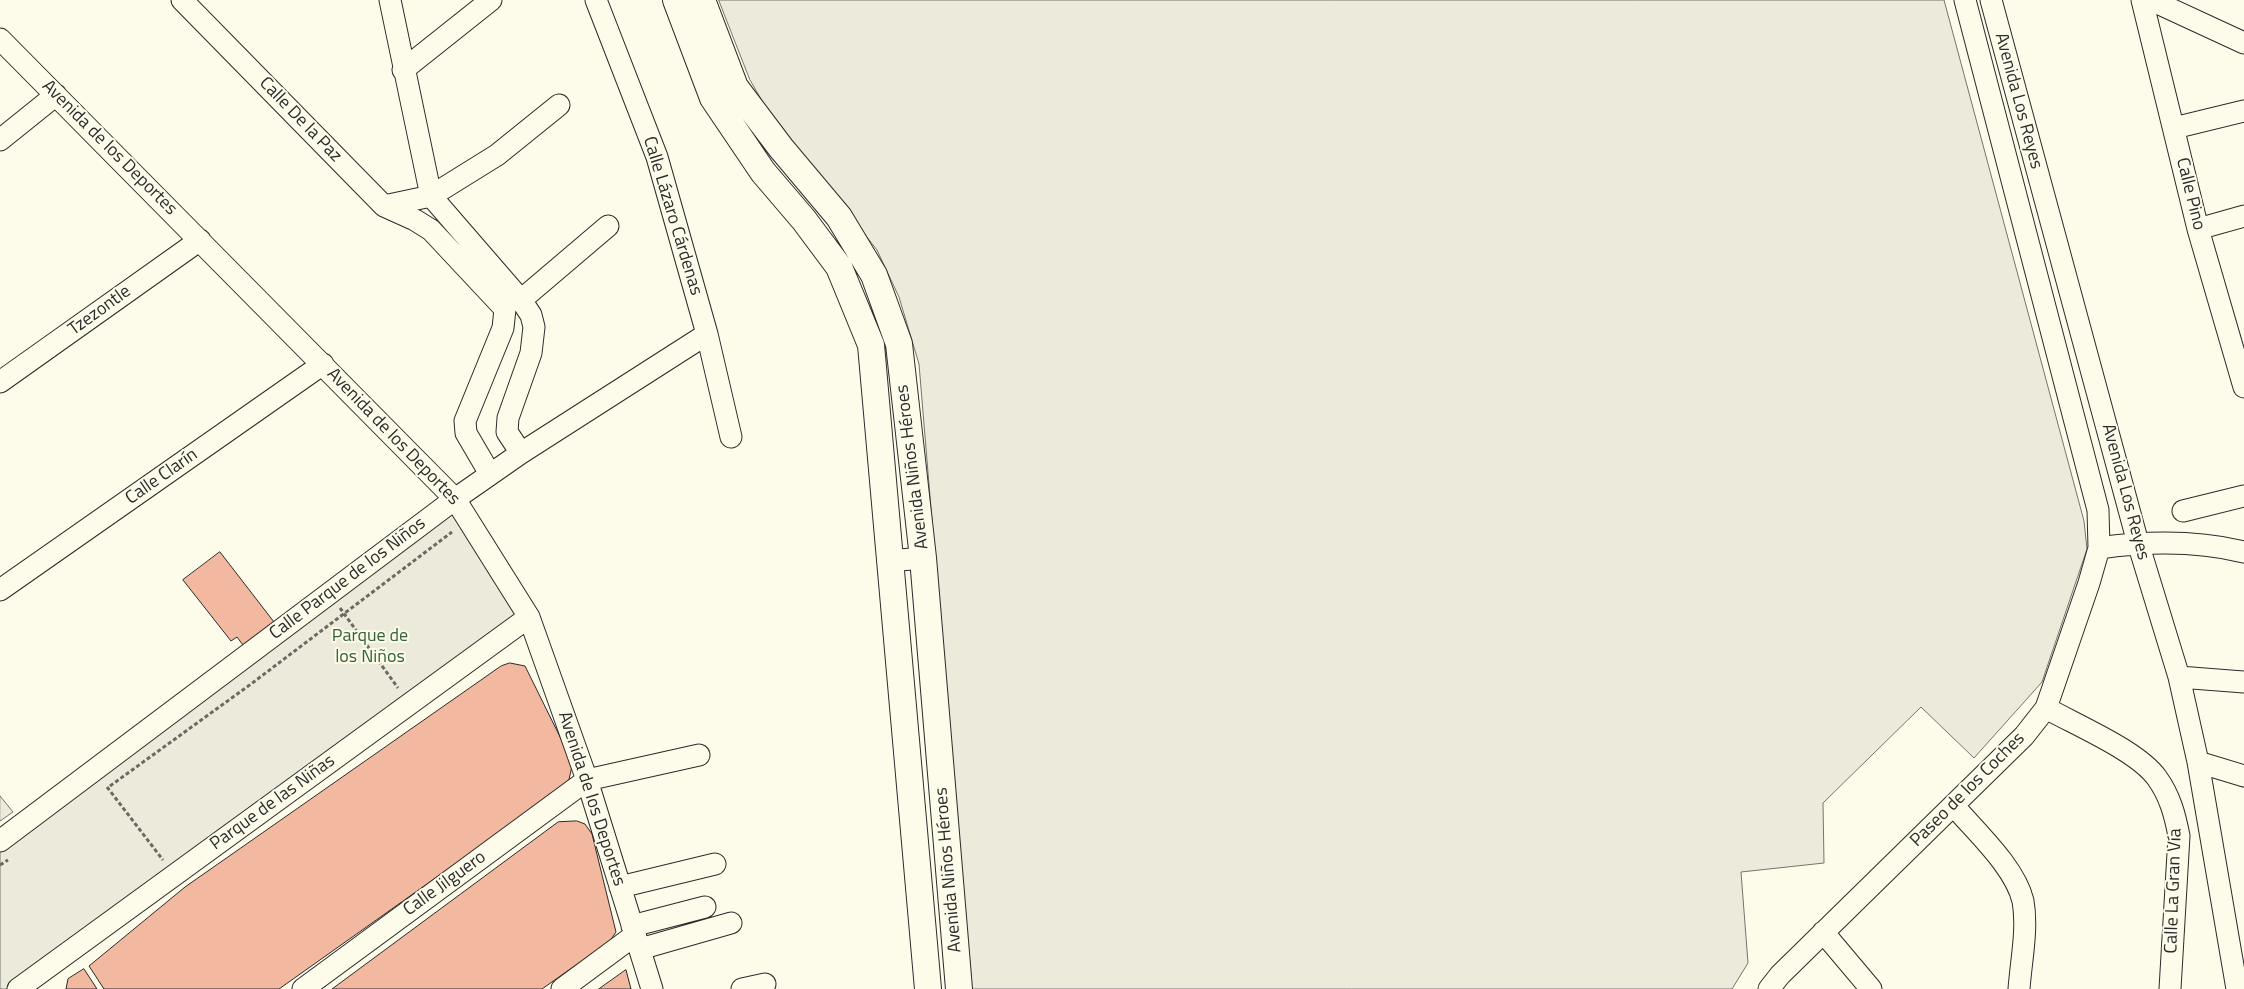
<!DOCTYPE html>
<meta charset="utf-8">
<style>
body{margin:0}
canvas{display:block;background:#fdfbea}
</style>
<canvas width="2244" height="989"></canvas>
<script>
const ctx = document.querySelector('canvas').getContext('2d');
ctx.lineJoin = 'round';
function fillPath(path, color) { ctx.fillStyle = color; ctx.fill(path, 'evenodd'); }
function stroke(path, color, width, dash) { ctx.strokeStyle = color; ctx.lineWidth = width; ctx.lineCap = dash ? 'butt' : 'round'; ctx.setLineDash(dash || []); ctx.stroke(path); }
function write(font, color, halo, rows, align = 'center') {
  ctx.font = font + ' "Titillium Web",sans-serif'; ctx.lineWidth = 4; ctx.setLineDash([]); ctx.textBaseline = 'middle'; ctx.strokeStyle = halo; ctx.fillStyle = color; for (const [text, x, y, turn = 0] of rows) {
    ctx.save(); ctx.translate(x, y); ctx.rotate((+turn || 0) * Math.PI / 180); ctx.textAlign = isNaN(turn) ? turn : align; if (halo) ctx.strokeText(text, 0, 0); ctx.fillText(text, 0, 0); ctx.restore();
  }
}
const green = new Path2D(`
 M719,0H1944L2084,521L2087,549L2042,682L1974,758L1921,707L1823,803L1824,863L1741,872L1748,963L1732,989H971L919,364L899,297L877,250L768,111L750,80Z
 M455,502L523,616L15,989H0V841Z`);
const parking = new Path2D(`
 M0,796L13,812L0,821Z`);
const building = new Path2D(`
 M220,552L274,622L243,645L237,637L231,641L183,580Z
 M510,663L525,666L569,755L572,766L568,784L279,989H104L89,966L185,887L501,666Z
 M577,821L585,824L592,834L616,932L610,941L542,989H332L558,822Z
 M84,969L97,989H66L68,979Z
 M626,970L631,989H599Z`);
const path = new Path2D(`
 M340,608L398,688
 M110,786L251,684L452,532
 M107,787L163,860
 M0,865L8,860`);
const minor = new Path2D(`
 M182,0L384,206L431,196L497,155L559,105
 M390,0L431,196L521,300L531,315L534,327L531,353L508,418L507,432L521,453
 M596,0L657,157L707,334L731,437
 M1991,0L2138,543L2179,677L2198,762L2237,989
 M2142,0L2198,229L2244,387
 M2151,0L2244,43
 M0,39L455,499L529,617L587,780L652,989
 M403,70L491,0
 M2174,128L2244,111
 M0,140L56,95
 M384,206L415,220L431,230L505,309L503,328L465,421L466,433L490,474
 M2198,229L2244,216
 M521,300L608,226
 M0,382L200,240
 M2183,511L2244,496
 M2099,548C2148,541 2195,540 2244,552
 M889,561L923,558
 M0,590L323,364
 M2179,677L2244,682
 M2046,708C2076,725 2138,751 2157,778C2170,796 2175,815 2179,836L2170,989
 M2198,762L2244,776
 M1954,806C1976,832 2015,867 2023,901C2028,929 2021,961 2019,989
 M0,841L455,499L521,453L707,334
 M620,887L715,864
 M632,926L705,907
 M1823,932L1871,989
 M640,949L731,923
 M18,989L529,617
 M303,989L587,780L699,755
 M562,989L635,935
 M742,989L765,984
 M1769,989L1780,975L2024,736L2046,708L2089,583L2099,548L2098,510L1965,0`);
const major = new Path2D(`
 M676,0L713,98L763,172L804,220L839,267L871,345L928,989
 M702,0L735,87L781,148L839,217L874,275L899,344L923,558L959,989`);
const streetNames = [
 ["Avenida Los Reyes",2018,101,75],
 ["Calle De la Paz",300,120,46],
 ["Avenida de los Deportes",109,148,45],
 ["Calle Pino",2190,194,76],
 ["Calle Lázaro Cárdenas",672,216,73],
 ["Tzezontle",100,311,-36],
 ["Avenida de los Deportes",393,437,46],
 ["Avenida Niños Héroes",913,467,-97],
 ["Calle Clarín",162,477,-35],
 ["Avenida Los Reyes",2125,492,75],
 ["Calle Parque de los Niños",348,579,-37],
 ["Paseo de los Coches",1968,790,-45],
 ["Avenida de los Deportes",591,799,72],
 ["Parque de las Niñas",273,803,-36],
 ["Avenida Niños Héroes",949,870,-95],
 ["Calle Jilguero",445,884,-36],
 ["Calle La Gran Vía",2174,891,-88]
];
const parkNames = [
 ["Parque de",370,637],
 ["los Niños",370,658]
];
fillPath(green, '#ecebdb');
stroke(green, '#74746e', 1);
fillPath(parking, '#eceadb');
stroke(parking, '#74746e', 1);
fillPath(building, '#f2b8a0');
stroke(building, '#2b2b2b', 1);
stroke(minor, '#2b2b2b', 23);
stroke(major, '#2b2b2b', 28);
stroke(path, '#6a6964', 3, [4, 2.5]);
stroke(minor, '#fdfbea', 21);
stroke(major, '#fdfbea', 26);
write('18px', '#2b2b2b', '#fdfbea', streetNames);
write('18px', '#34623c', '#fdfbea', parkNames);
</script>
